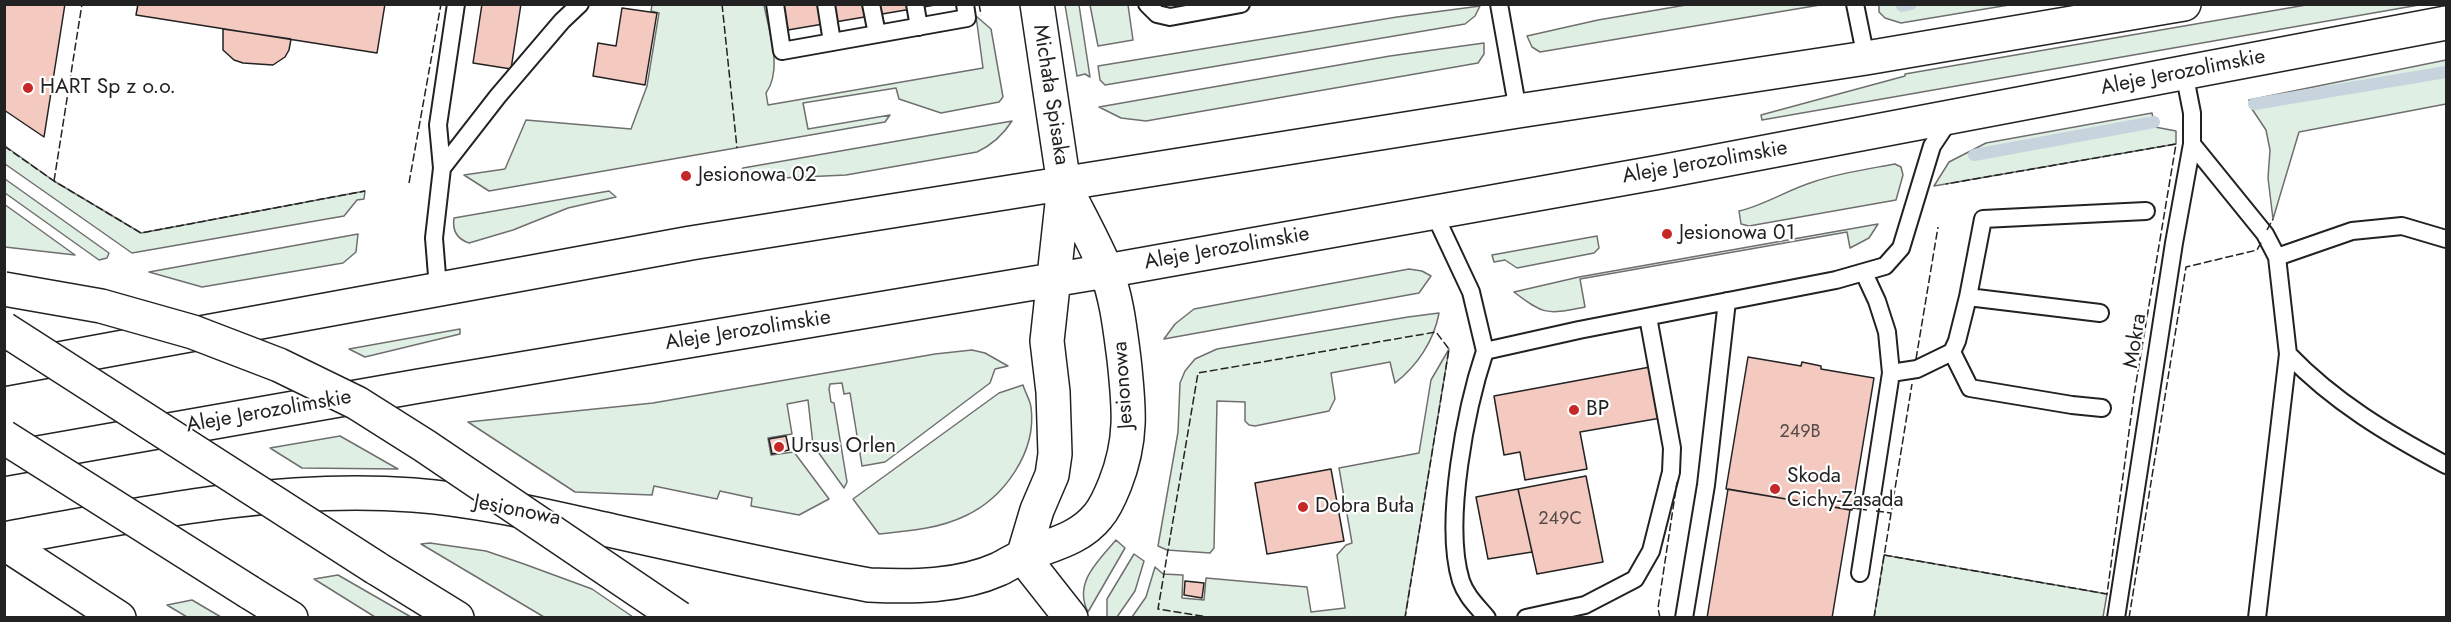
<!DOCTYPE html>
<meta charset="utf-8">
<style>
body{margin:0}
#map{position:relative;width:2451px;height:622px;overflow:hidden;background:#fff;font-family:Jost,sans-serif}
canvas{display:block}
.frame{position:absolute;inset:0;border:6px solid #222;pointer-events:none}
</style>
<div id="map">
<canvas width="2451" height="622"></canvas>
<div class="frame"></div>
</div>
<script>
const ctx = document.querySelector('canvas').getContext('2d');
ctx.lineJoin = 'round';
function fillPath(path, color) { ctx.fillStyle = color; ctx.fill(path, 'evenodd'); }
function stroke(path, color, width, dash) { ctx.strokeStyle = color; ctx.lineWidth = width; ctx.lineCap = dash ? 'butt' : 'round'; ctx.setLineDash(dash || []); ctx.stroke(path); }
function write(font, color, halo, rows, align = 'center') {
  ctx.font = font + ' Jost,sans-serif'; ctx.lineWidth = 4.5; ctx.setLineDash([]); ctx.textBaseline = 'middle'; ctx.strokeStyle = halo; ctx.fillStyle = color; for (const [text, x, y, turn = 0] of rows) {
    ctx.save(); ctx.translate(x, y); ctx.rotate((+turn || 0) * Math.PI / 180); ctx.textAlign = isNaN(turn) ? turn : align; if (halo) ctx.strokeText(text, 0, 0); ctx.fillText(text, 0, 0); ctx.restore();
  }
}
const green = new Path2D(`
 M652,5H764C769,32 783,69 766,93L768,105L983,68L976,16L991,29L1003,97L999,102L941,113L899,99L896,88L803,103L808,129L890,115L885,122L489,191L464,175L505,169L526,120L631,129L647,86L659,13L651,11Z
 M1065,5H1079L1090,77L1085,74L1077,76Z
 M1090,5H1128L1133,40L1098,46Z
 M1686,5H1820L1540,52L1532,47L1527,36L1598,20Z
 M1879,5V4L2009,5L1901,23L1885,18L1879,12Z
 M2306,5H2419L1762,120L1761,115L1905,76V74Z
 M1480,6L1475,16L1465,24L1105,85L1100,80L1098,66L1397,17Z
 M1484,43V54L1478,63L1146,121L1121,118L1099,107L1390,56Z
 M2446,60V104L2299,132L2273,219L2268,178L2270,150L2266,130L2252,109L2249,100Z
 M2152,113L2155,127L2176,131V144L1934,186L1949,162L1986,143Z
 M1012,121C1003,135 992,145 977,152L846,175L739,180L737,174L743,168Z
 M5,146L54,181L141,233L365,191L364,199L357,200L344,216L132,253L5,164Z
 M1895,164L1901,167L1903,175L1896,200L1749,226L1741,224L1739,211C1765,205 1787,190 1813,182C1839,173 1868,169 1895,164Z
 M5,179L109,253L107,258L99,260L5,193Z
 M609,191L616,197L568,208L513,230L469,243C457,239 452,231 454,218Z
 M4,204L75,255L5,247Z
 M1878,224L1869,238L1850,248L1847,232L1580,279L1585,307C1548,314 1545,316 1514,292L1579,277Z
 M358,234L356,252L343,263L202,287L149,272Z
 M1597,236L1599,248L1594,253L1517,268L1505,260L1494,262L1492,255Z
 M1409,269L1422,271L1431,276L1419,293L1164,339L1175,324L1194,309Z
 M1439,313C1434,341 1417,366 1395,383L1390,362L1331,373L1335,399L1329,411L1255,426L1249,425L1245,421V402L1217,401L1214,548L1210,553L1167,550L1158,546L1178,432L1180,383L1185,371L1195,359L1217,349L1408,317Z
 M460,329V334L365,357L349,349Z
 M1449,349L1405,617H1132L1146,597L1155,567L1163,574L1183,575L1182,598L1204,600L1206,578L1307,587L1311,612L1345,608L1337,555L1346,545L1352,543L1339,468L1419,453L1431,380Z
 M972,350L985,353L1008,366L995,369L990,383L885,462L862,466L850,393L844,394L842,383L830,384L829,389L831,402L834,403L847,482L844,488L813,445L808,400L787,404L792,434L768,438L771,455L794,452L829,499L799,515L751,506L752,498L720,491L717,499L654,486L652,495L575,492L468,422L653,403L935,354Z
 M1023,385C1025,392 1030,400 1031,407C1037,452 1004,498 965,516C938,529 908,531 879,534L853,499L999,393Z
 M340,436L398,469L302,468L270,448Z
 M1116,540L1125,548L1088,612C1073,583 1098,561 1116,540Z
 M430,543L486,551L524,564L592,589L633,617H544L421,544Z
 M1134,554L1144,561L1135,591L1117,617H1107V599Z
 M1884,555L2107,594L2103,617H1874Z
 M338,575L411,617H375L314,579Z
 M192,600L221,617H187L167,605Z`);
const stream = new Path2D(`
 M1902,6L1911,4
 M2254,104L2446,72
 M1974,155L2154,122`);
const building = new Path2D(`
 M4,4H65L44,137L4,110Z
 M138,4H385L377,53L136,15Z
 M482,4H521L511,69L473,63Z
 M783,4H941L788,30Z
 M622,8L657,13L645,85L593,76L598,43L616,46Z
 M223,29L291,39L289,50L285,57L273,65L243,63L234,60L223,50Z
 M1748,357L1801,366L1802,362L1821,366V369L1874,378L1852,510L1726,489Z
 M1650,367L1661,418L1580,432L1587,469L1525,480L1520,452L1504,455L1494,396Z
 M786,436L789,450L772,454L769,439Z
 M1331,469L1344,541L1267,554L1255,483Z
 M1586,476L1603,562L1537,574L1518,489Z
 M1518,489L1532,552L1488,559L1476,497Z
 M1728,489L1850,510L1832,618H1707Z
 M1185,581L1204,583L1202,598L1184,595Z`);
const lane = new Path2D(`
 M775,4L782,51L967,18L965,4
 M826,4L832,42
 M871,4L877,34
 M915,4L919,27
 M1147,4L1157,14L1170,17L1241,4
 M1499,4L1518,111
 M1855,4L1866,58
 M2192,144L2265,234L2277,257L2288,354L2257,618
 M442,168L498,96L562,21L580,4
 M1433,211L1471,292L1485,351L1579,330L1836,280L1885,266L1901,248L1932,146L1950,119
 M2277,257L2352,231L2402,226L2446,239
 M438,288L434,238L442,168L438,125L456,4
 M1968,297L2100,313
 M1485,351C1466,408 1443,523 1461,581C1466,596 1477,606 1487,618
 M1952,352L1957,341L1968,297L1983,219L2146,211
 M2288,354C2334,402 2388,434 2446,465
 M1891,373L1917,369L1952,352L1970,388L2072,405L2102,408
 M1860,573L1891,373L1887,332L1877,301L1864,273
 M1526,618L1585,605L1635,579L1651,551L1671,472L1672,448L1648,317
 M1684,618L1706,485L1727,301
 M2116,618L2174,243L2192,144V113L2184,72`);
const street = new Path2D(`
 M1023,557L1071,618`);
const secondary = new Path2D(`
 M4,369L691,243L1518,111L1866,58L2184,4
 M4,459L419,386L1106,271L1660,172L2446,23
 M4,539C142,514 272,485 413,495C480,500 546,516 613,531C698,550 784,569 869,585C912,587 959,587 999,569C1007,565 1015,560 1023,556C1049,545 1079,540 1098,516C1105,508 1111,494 1115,484C1133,439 1129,406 1124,359C1120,329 1117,299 1106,270C1094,241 1078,213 1064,185
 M1023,557L1037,510L1052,475L1055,454L1053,392L1047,341L1064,185L1037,4`);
const highway = new Path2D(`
 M4,543L119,618
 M376,568L457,618
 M249,592L291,618`);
const highwayBridge = new Path2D(`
 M4,289L101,306L193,332L279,365L357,403L425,446L679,618
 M4,329L376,568
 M4,437L249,592`);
const fence = new Path2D(`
 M722,4L737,148
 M979,4L981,15
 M4,146L54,181L141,233L365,191
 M54,181L82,4
 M409,183L441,4
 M2267,230L2273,219
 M1916,359L1938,227
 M1852,508L1867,510
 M1876,511L1891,513
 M1884,555L2107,594L2134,395L2176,144L1946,184
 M1214,618L1158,609L1198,373L1436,332L1449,349L1405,618
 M1660,618L1658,608L1677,482
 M1874,618L1912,384
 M2129,618L2186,267L2257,250L2262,241`);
const markers = [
 [28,88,6,"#c62828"],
 [686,176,6,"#c62828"],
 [1667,234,6,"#c62828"],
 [1574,410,6,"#c62828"],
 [779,447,6,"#c62828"],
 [1775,489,6,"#c62828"],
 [1303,507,6,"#c62828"]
];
const numberNames = [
 ["249B",1800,433],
 ["249C",1560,520]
];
const streetNames = [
 ["Aleje Jerozolimskie",2183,73,-11],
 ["Michała Spisaka",1050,95,81],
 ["Aleje Jerozolimskie",1705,163,-10],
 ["Aleje Jerozolimskie",1227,249,-10],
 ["Aleje Jerozolimskie",748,331,-9],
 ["Mokra",2136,341,-81],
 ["Jesionowa",1124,385,-94],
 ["Aleje Jerozolimskie",269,412,-10],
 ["Jesionowa",517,511,11]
];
const poiNames = [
 ["HART Sp z o.o.",40,88],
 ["Jesionowa 02",698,176],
 ["Jesionowa 01",1679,234],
 ["BP",1586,410],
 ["Ursus Orlen",791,447],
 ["Skoda",1787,477],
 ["Cichy-Zasada",1787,501],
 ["Dobra Buła",1315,507]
];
fillPath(green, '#e0efe3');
stroke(green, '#6f6f6f', 1.5);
stroke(stream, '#c7d3dd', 12);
fillPath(building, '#f3c9c0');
stroke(building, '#222', 1.5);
stroke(lane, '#222', 20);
stroke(street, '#222', 36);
stroke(secondary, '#222', 36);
stroke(highway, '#222', 36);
stroke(lane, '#fff', 16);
stroke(street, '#fff', 33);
stroke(secondary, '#fff', 33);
stroke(highway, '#fff', 33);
stroke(highwayBridge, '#222', 36, []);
stroke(highwayBridge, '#fff', 33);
stroke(fence, '#222', 1.5, [8, 3]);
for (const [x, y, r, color] of markers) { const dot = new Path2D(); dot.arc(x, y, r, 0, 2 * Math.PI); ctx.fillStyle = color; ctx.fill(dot); stroke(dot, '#fff', 2); }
write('18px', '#564c4a', null, numberNames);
write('21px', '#222', '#fff', streetNames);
write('21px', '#222', '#fff', poiNames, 'left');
</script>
